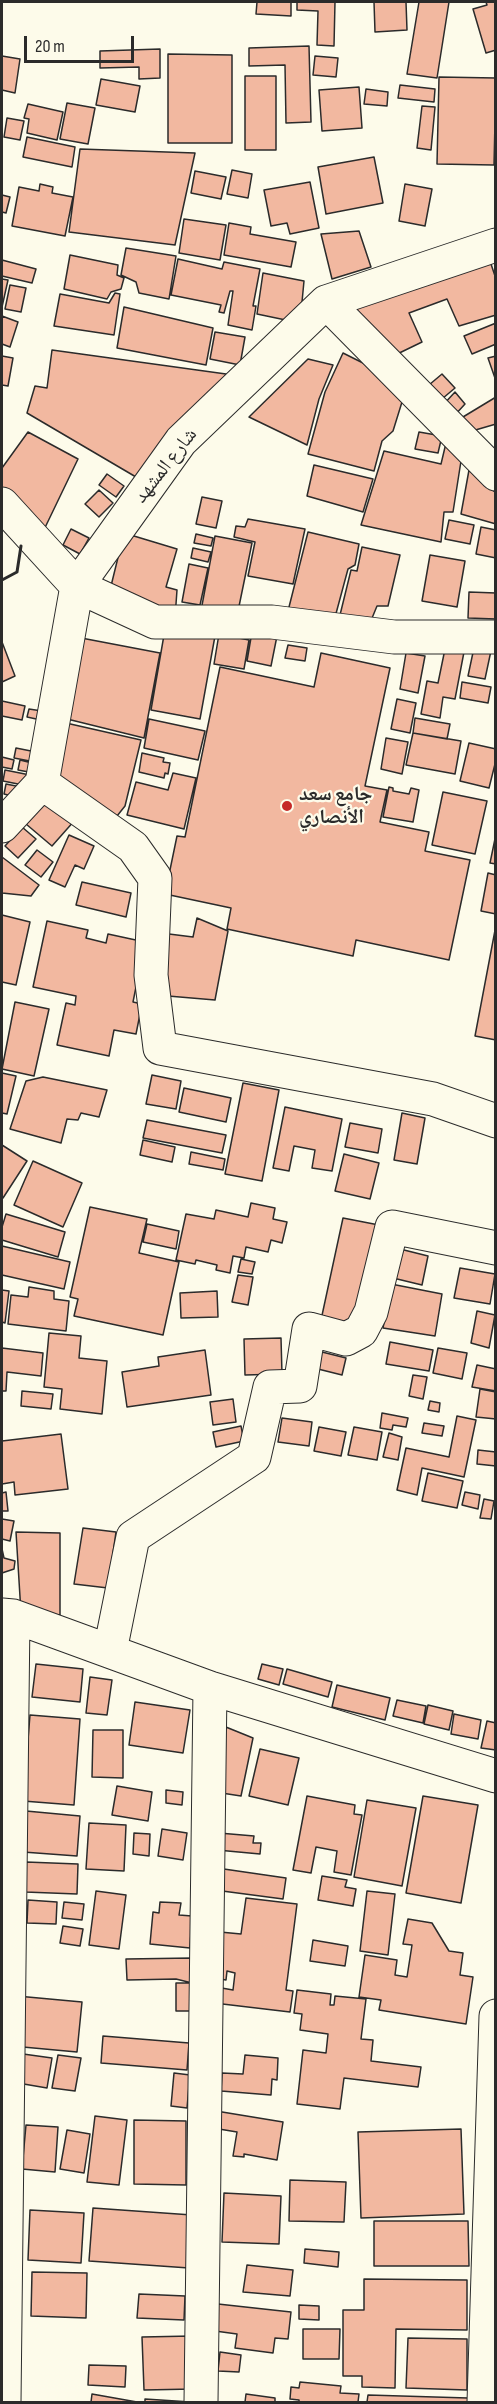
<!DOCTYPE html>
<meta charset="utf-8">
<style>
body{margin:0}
#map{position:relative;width:497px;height:2404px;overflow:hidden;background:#fdfbea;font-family:"Sofia Sans Condensed",sans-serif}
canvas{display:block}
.frame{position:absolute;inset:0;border:3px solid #2b2b2b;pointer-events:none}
.scale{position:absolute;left:24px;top:36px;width:110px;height:27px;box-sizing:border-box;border:3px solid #2b2b2b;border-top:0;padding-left:8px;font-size:18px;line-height:21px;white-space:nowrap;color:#2b2b2b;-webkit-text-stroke:4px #fdfbea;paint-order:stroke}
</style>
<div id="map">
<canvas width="497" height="2404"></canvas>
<div class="frame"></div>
<div class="scale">20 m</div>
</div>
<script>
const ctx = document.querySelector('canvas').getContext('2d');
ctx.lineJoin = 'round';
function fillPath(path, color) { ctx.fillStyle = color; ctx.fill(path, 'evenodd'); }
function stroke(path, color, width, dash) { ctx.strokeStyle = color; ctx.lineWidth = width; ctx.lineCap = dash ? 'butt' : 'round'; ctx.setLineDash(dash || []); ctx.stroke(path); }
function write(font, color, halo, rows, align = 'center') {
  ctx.font = font + ' "Sofia Sans Condensed","Noto Naskh Arabic",sans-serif'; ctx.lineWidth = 4.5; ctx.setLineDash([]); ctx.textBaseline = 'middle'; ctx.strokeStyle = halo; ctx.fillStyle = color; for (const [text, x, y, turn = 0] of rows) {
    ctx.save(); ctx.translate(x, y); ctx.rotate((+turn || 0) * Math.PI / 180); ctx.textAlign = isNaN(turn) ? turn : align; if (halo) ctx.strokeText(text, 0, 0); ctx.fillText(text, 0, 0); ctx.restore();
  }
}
const building = new Path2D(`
 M257,2H291V16L256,14Z
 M297,2H335L334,46L317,45L318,11L297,10Z
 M374,2H406L407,30L375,32Z
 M419,2H449L437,78L407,74Z
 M486,2H496V50L486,53L473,9L487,5Z
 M309,46L311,122L286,123L285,65L249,66V48Z
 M160,49V78L139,79V67L100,68V51Z
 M168,54L232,55V143H168Z
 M2,56L20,59L15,93L2,90Z
 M315,56L338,58L336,77L313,75Z
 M245,76H276V150H245Z
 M439,77L496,78L494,165L437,164Z
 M101,79L140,86L135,112L96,105Z
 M400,85L435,89L434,102L398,98Z
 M359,87L362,128L322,131L319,90Z
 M366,89L388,92L387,106L364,104Z
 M67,103L95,108L88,144L60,139Z
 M28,104L63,112L57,140L27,133L29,119L24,118Z
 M422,106L435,107L431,150L417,148Z
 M7,118L24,121L20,140L4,137Z
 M27,137L75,147L72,167L23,157Z
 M80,149L195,153L175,245L69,232Z
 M374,157L383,203L326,214L318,167Z
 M232,170L252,174L248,198L227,194Z
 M195,171L226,177L221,199L191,193Z
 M310,182L319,228L290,234L287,223L271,226L264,190Z
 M40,184L53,187L52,193L73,197L65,236L12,226L19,187L39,191Z
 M405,184L432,189L425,226L399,221Z
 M2,195L10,197L6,213L2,212Z
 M184,219L226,225L220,260L179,253Z
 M229,223L251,227L250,234L296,242L291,267L224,255Z
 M359,231L371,267L332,279L321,234Z
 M126,248L176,256L169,299L139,293L136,282L121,275Z
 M70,255L118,265L117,275L124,278L121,289L111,292L107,299L64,289Z
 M178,259L222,269L224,262L260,269L253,306H256L252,330L228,325L233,291H230L224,313L219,312L221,305L171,295Z
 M2,260L36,269L32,283L2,276Z
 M490,261L496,279V315L459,326L447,299L409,313L422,342L389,358L349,308Z
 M263,273L304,281L300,323L257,314Z
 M2,279L8,280L2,307Z
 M10,285L26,288L21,312L5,309Z
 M115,293L120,294L114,335L54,326L60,294L109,303Z
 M124,307L213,328L206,365L117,348Z
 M2,316L18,322L10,347L2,344Z
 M496,323V344L472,354L464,336Z
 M215,332L245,337L240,365L210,359Z
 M52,350L226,374L223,383L136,477L27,413L35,386L47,388Z
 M343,353L377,370L402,402L393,431L382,441L374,471L308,454L325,392Z
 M2,356L13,358L8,386L2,385Z
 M496,356V381L488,358Z
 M308,359L333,365L319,399L307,445L249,417Z
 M442,374L455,388L436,404L423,390Z
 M455,392L465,404L454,416L443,405Z
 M496,397V424L472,431L458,420Z
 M28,432L78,459L40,538L2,489V468Z
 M419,432L442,436L438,453L415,449Z
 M446,443L461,461L453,512H444L441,542L361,525L384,451L441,464Z
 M314,465L373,479L363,512L307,496Z
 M469,470L496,493V524L461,514Z
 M107,474L124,486L116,497L99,485Z
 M99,490L113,503L99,517L85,504Z
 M202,497L222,501L216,528L196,524Z
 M248,519L305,529L293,584L248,576L255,542L234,537L236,526L245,527Z
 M449,520L474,525L470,544L445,539Z
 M481,527L496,530V558L476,554Z
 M71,529L89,538L80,554L63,545Z
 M308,532L359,544L355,565L348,569L334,621L288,611Z
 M124,533L177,549L166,587L177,590L175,618L111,586Z
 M196,534L213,538L211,546L194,543Z
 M215,536L252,543L236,621L200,616Z
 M362,547L400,555L388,606H377L370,623L340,615L351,570L357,571Z
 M193,548L211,552L208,562L191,558Z
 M430,555L465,561L457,607L422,601Z
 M189,564L208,568L200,605L182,602Z
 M469,592L496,593V619L468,618Z
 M253,626L278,631L271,666L247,661Z
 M219,634L249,640L244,669L214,664Z
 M164,635L215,636L200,719L151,710Z
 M76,637L160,653L144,738L59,717Z
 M2,642L15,676L2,682Z
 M475,643L492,646L485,679L468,676Z
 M288,645L307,648L305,661L285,658Z
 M445,649L464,652L455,699L443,697L440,718L421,714L427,681L438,683Z
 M321,653L390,668L365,786L387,790L380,822L429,832L425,851L470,860L449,960L356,940L353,956L227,929L231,908L165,894L177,836L185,837L220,667L314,687Z
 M406,653L425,656L418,693L400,689Z
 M462,682L491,687L488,703L460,698Z
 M397,699L416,703L410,733L391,729Z
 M2,701L25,706L22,720L2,716Z
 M29,709L42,711L41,720L27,717Z
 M415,718L450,724L447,739L413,733Z
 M149,719L205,731L198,760L144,748Z
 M66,723L141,740L125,806L113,821L58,775Z
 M413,733L461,741L455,774L406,765Z
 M386,738L408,742L402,774L381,769Z
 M469,743L496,749V760L489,788L460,781Z
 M16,748L36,752L35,762L14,758Z
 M142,753L164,758L163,762L170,763L168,774L165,773L164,778L139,772Z
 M2,757L14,760L12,769L2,767Z
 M20,760L36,764L34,773L18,770Z
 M5,770L35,776L33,787L3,781Z
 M173,773L196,778L184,829L127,815L136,782L168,790Z
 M6,784L26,788L23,799L4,794Z
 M389,787L393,788V791L409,794L411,788L419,790L413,822L383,817Z
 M443,792L487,801L475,854L432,845Z
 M49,798L75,820L52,846L26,824Z
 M22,827L36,839L18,858L5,846Z
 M496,834V864L490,863Z
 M69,835L94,846L84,869L75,865L65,887L49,880Z
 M37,850L53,862L41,877L25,865Z
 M2,857L39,885L31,896L2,893Z
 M488,873L496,875V914L481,911Z
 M82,882L131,893L126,917L76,905Z
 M2,915L30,922L16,985L2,982Z
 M197,918L228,931L215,1000L168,996L161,933L193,937Z
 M47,921L88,930L86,938L106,943L108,934L145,942L133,1002L142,1004L136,1034L114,1030L109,1056L57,1045L66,1003L75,1005L76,996L33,987Z
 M496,925V1040L475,1036Z
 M15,1002L49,1009L34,1076L2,1069Z
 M2,1073L16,1076L7,1114L2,1113Z
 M152,1075L181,1081L176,1109L146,1104Z
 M43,1077L107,1090L99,1117L81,1113L78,1120L67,1119L61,1143L10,1129L26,1081Z
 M243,1083L279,1090L262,1181L225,1174Z
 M184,1088L231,1098L226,1122L179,1112Z
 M285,1107L342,1119L332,1171L312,1168L315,1150L294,1146L289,1171L273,1168Z
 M402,1113L425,1118L417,1164L394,1160Z
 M147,1120L226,1135L222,1153L143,1138Z
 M350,1123L382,1129L378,1153L345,1147Z
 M143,1140L175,1147L172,1162L140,1155Z
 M2,1145L27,1161L3,1198H2Z
 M191,1152L225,1159L223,1170L189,1164Z
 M344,1154L379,1163L370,1199L335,1191Z
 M33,1161L82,1183L63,1227L14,1205Z
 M251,1203L275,1208L273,1219L287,1222L282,1243L271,1240L268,1252L246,1247L244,1258L233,1256L230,1273L216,1270L217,1265L196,1260L195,1264L176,1260L186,1214L214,1219L216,1210L248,1217Z
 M90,1207L147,1219L139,1253L179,1262L163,1335L74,1316L78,1299L70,1297Z
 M6,1214L65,1232L58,1257L2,1240V1227Z
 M343,1218L379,1225L357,1328L321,1320Z
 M147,1224L179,1231L176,1249L143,1242Z
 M2,1246L70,1262L64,1289L2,1275Z
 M400,1249L428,1256L422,1285L393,1278Z
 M241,1259L255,1262L252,1274L238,1272Z
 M460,1268L495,1274L490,1304L454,1298Z
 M238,1275L253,1277L248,1305L232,1302Z
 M391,1284L442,1294L435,1336L383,1328Z
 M29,1287L54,1291V1299L69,1301L66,1331L8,1324L11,1295L28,1297Z
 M2,1290L9,1291L5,1323L2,1322Z
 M217,1291L218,1317L181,1318L180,1293Z
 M477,1311L495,1315L489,1348L471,1343Z
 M49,1333L81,1336L79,1358L107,1361L102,1414L60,1409L62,1389L44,1387Z
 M281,1338L282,1374L245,1375L244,1339Z
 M390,1342L433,1350L429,1371L386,1364Z
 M2,1348L43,1353L41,1376L7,1372L6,1391H2Z
 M438,1348L467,1353L462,1379L433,1373Z
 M205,1350L211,1395L127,1407L122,1372L159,1366L158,1357Z
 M318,1351L346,1358L342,1375L314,1368Z
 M477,1365L496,1369V1391L472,1387Z
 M413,1375L427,1377L423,1399L409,1396Z
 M480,1389L496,1392V1419L476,1417Z
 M22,1391L53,1394L51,1409L21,1406Z
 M233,1399L236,1422L213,1425L210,1402Z
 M430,1401L440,1403L439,1412L428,1410Z
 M382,1413L408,1418L406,1427L393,1425L392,1430L380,1428Z
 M457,1416L476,1420L464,1477L422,1468L417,1495L397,1490L406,1448L449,1457Z
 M282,1418L312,1422L309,1446L278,1442Z
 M424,1423L444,1426L442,1436L422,1433Z
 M241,1426L244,1441L216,1447L213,1432Z
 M319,1427L346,1432L341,1456L314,1451Z
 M354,1427L382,1432L377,1460L348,1455Z
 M389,1433L402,1437L398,1460L383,1457Z
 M61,1434L68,1489L15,1495L14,1482L2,1484V1441Z
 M478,1450L496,1452V1466L477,1464Z
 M428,1473L463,1481L457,1508L422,1501Z
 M6,1492L8,1511H2V1493Z
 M465,1492L480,1495L478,1509L462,1505Z
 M484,1499L494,1501L491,1519L480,1518Z
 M2,1519L14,1521L10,1541L2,1539Z
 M83,1528L116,1532L108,1588L74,1584Z
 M16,1532L60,1533V1615L21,1613Z
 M2,1549L4,1558L15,1561L14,1569L2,1573Z
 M36,1664L83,1669L80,1702L32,1697Z
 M262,1664L283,1669L279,1685L258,1679Z
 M287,1669L332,1682L328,1697L283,1684Z
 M90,1677L112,1680L107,1715L86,1713Z
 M337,1685L390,1698L385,1720L332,1707Z
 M397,1700L426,1706L423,1723L393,1716Z
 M135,1702L190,1710L183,1753L129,1745Z
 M428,1705L453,1711L449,1730L424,1724Z
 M454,1714L481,1720L478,1739L451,1734Z
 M30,1715L80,1719L74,1805L23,1801Z
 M487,1721L496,1723V1750L481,1748Z
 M216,1723L253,1738L241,1796L215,1792Z
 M93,1730H123V1778L92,1777Z
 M260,1749L299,1758L288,1805L249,1796Z
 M117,1786L152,1792L148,1821L112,1815Z
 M166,1790L183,1792L182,1805L166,1803Z
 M307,1796L355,1805L354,1814L362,1815L351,1875L334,1872L337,1851L316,1847L311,1873L293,1870Z
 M423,1796L478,1805L461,1903L406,1893Z
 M367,1800L416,1808L402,1886L354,1877Z
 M26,1811L80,1816L77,1856L23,1852Z
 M89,1823L126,1825L124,1871L86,1869Z
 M162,1829L187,1833L183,1860L158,1856Z
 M134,1833L150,1834L149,1856L133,1854Z
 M219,1833L254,1836L253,1843H261L260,1854L217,1850Z
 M26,1862L78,1864L77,1894L25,1892Z
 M210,1867L286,1878L283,1899L207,1889Z
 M322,1876L347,1880L345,1887L356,1889L353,1906L318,1900Z
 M96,1891L126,1895L119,1949L89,1945Z
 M367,1891L395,1894L388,1955L360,1951Z
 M246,1898L297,1904L286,1990L293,1991L290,2012L214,2003L216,1987L233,1990L235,1973L227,1971L226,1980L215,1978L220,1932L241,1934Z
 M28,1900L57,1902L56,1924L27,1923Z
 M64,1902L84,1904L82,1920L62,1918Z
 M160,1902L181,1903L179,1915L192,1916L190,1948L150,1944L153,1912L159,1913Z
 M408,1919L432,1923L449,1951L463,1953L460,1975L473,1977L466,2024L379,2010L381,2000L359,1997L365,1955L397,1960L395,1975L407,1977L412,1945L403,1944Z
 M63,1926L83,1929L80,1946L60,1943Z
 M313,1940L348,1946L345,1966L310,1961Z
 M192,1958V1983L176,1979L127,1980L126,1959Z
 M176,1983H192L193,2011H176Z
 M297,1990L331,1994L330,2005H334L335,1996L366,1999L361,2039L373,2040L371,2061L421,2067L418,2087L344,2078L340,2109L297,2104L303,2050L326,2053L328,2034L300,2030L302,2014L294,2013Z
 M17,1996L82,2002L77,2052L12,2046Z
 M103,2036L189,2043L187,2070L101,2063Z
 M16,2053L52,2058L47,2088L12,2082Z
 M58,2055L81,2058L75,2091L52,2088Z
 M245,2055L278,2058L277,2080L272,2079L271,2095L221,2091L222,2073L243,2074Z
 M174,2073L190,2075L187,2108L171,2106Z
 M210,2110L283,2122L277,2160L244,2154V2157L233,2156L237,2132L207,2127Z
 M95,2116L127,2120L119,2185L87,2182Z
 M134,2120L186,2121V2185L134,2184Z
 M26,2125L58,2127L55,2172L22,2169Z
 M461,2129L464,2214L361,2218L358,2132Z
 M67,2130L90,2134L84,2173L60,2169Z
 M290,2180L346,2182L344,2222L289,2221Z
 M224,2193L281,2196L279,2244L222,2242Z
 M93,2208L192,2215L189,2268L89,2261Z
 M30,2210L84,2213L81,2263L28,2260Z
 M374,2221H468L469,2266H374Z
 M305,2249L339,2252L338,2267L304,2263Z
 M247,2265L293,2270L290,2296L243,2292Z
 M32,2272L87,2273L86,2318L31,2316Z
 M364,2279L467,2280V2330L396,2329L395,2388L362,2387V2376H343V2310H364Z
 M139,2294L185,2296L184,2320L137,2318Z
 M218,2304L291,2312L288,2339L275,2338L273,2353L235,2348L237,2334L215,2331Z
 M299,2305L319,2306V2320L299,2319Z
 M303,2329H340L339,2359H303Z
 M192,2336L193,2389L144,2390L142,2337Z
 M408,2338L467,2339V2390L406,2388Z
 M220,2352L241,2355L239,2372L218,2371Z
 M89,2365L126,2366L125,2387L88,2385Z
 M300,2382L341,2386L340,2393L359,2394L358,2402H299V2400L290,2399L291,2387L299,2388Z
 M92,2394L137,2402H91Z
 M246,2394L275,2398V2402H245Z
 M368,2395L468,2398V2402H367Z
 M145,2399L191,2402H145Z`);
const minor = new Path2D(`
 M326,302L496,474
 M2,504L77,586L155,622H272L394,637H496
 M42,783L133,847L155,878L151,975L160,1048L433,1099L496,1121
 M2,826L42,783L77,586L181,441L326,302L496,245
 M2,1615L13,1616L210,1688L496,1776
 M110,1651L133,1537L254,1457L270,1387L300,1386L309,1329L346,1339L361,1331L371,1312L392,1227L496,1248
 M4,2402L13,1616
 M201,2402L210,1688
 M484,2402L496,2016`);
const wall = new Path2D(`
 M2,580L17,572L21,546`);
const markers = [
 [287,806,6,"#c62828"]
];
const streetNames = [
 ["شارع المشهد",166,466,-52]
];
const poiNames = [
 ["جامع سعد",299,795],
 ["الأنصاري",299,818]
];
fillPath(building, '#f2b8a0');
stroke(building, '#2b2b2b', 1.5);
stroke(minor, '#2b2b2b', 35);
stroke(minor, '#fdfbea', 33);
stroke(wall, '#2b2b2b', 3);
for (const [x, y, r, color] of markers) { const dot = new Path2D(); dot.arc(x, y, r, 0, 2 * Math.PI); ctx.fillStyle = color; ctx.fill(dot); stroke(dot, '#fdfbea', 2); }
write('20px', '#2b2b2b', '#fdfbea', streetNames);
write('bold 20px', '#2b2b2b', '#fdfbea', poiNames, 'left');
</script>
